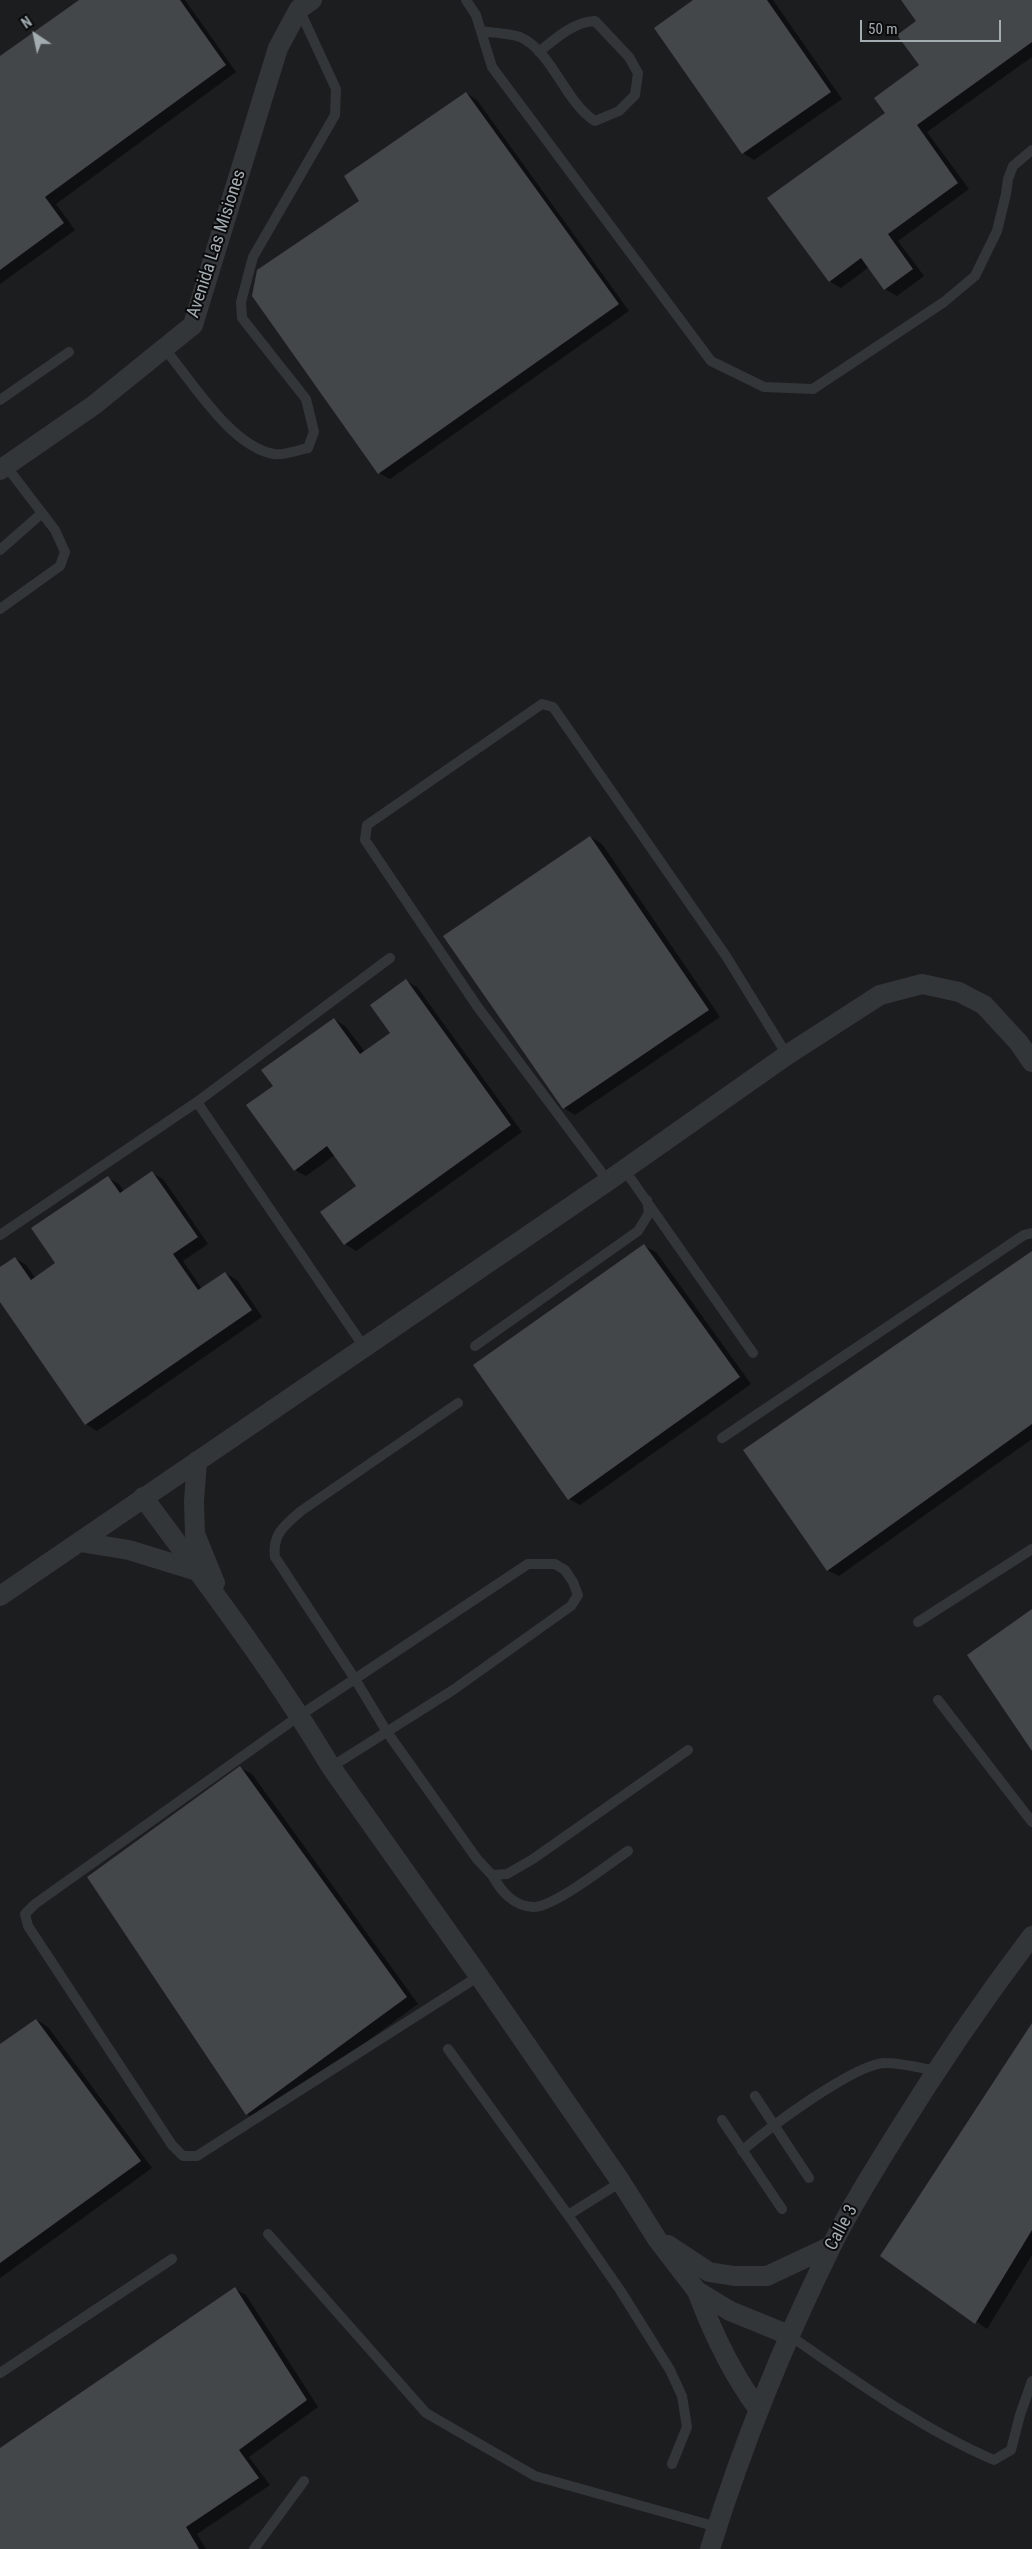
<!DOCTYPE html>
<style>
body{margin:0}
#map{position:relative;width:1032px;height:2549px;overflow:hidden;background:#101011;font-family:"Roboto Condensed",sans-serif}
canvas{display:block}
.north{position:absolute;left:10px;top:10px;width:50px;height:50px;-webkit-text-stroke:4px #0b0b0c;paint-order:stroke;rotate:326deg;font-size:14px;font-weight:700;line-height:20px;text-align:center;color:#a2acb1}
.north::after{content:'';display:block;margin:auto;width:18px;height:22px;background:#a2acb1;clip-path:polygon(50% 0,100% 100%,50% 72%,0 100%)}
.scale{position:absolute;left:860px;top:20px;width:141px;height:22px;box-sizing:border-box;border:2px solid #a2acb1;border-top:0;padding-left:6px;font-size:15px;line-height:18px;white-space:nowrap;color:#a2acb1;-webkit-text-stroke:4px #0b0b0c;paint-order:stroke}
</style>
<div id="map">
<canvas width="1032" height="2549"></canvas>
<div class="north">N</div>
<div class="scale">50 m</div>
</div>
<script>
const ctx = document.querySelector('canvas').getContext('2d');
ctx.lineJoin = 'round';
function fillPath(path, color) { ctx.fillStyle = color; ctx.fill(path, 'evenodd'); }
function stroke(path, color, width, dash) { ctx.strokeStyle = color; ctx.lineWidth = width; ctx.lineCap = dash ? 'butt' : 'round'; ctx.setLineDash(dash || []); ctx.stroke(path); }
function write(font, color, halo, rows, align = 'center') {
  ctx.font = font + ' "Roboto Condensed",sans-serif'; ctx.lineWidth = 4; ctx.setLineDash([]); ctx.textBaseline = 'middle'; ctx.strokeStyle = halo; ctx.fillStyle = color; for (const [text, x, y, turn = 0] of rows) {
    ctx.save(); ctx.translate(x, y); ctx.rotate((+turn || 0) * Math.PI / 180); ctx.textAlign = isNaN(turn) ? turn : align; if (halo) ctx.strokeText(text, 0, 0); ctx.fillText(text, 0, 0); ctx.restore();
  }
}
const built = new Path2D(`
 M0,0H1032V2549H0Z`);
const shadow = new Path2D(`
 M81,0H185L236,72L56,204L75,230L0,284V57Z
 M696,0H773L842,99L754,160L743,153L656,28Z
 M903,0H1032V57L927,132L969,189L898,241L924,276L897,296L885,289L869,267L841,288L829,281L886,113L921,66L918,21Z
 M466,93L477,100L629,311L390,479L379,473L361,202Z
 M591,837L602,844L720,1017L575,1115L564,1108L444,937Z
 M406,981L417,987L522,1132L356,1251L345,1244L322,1213L358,1187L335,1155L306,1176L295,1170L275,1086L334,1019L345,1026L365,1052L392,1033Z
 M152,1173L163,1179L208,1244L183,1261L202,1289L225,1273L237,1280L262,1317L97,1431L86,1424L0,1300V1269L15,1258L26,1265L36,1279L57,1264L108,1178L119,1184L124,1192Z
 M644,1246L656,1252L751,1384L580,1505L569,1499Z
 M1032,1253V1439L839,1576L827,1570Z
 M240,1768L252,1774L418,2004L258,2121L247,2114Z
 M37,2020L48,2027L152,2168L0,2278V2046Z
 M1032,2025V2255L987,2329L882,2255Z
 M235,2289L246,2295L318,2407L249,2457L270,2485L197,2534L206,2549H0V2450Z`);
const building = new Path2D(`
 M79,0H180L226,65L45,197L64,223L0,270V56Z
 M693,0H767L831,92L742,154L654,28Z
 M901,0H1032V42L917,125L958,183L888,234L913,269L884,290L861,258L829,282L767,198L885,113L874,98L919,65L897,35L916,21Z
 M466,92L619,304L378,474L252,296L257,270L359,201L344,176Z
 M590,836L709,1010L563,1109L443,936Z
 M406,979L511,1125L344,1245L320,1212L356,1186L327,1146L294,1171L246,1105L273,1086L261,1070L334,1018L360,1054L390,1033L370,1005Z
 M152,1171L198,1237L173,1254L198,1290L225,1272L252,1310L85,1425L0,1302V1267L15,1257L31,1280L55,1263L31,1228L108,1176L120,1193Z
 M644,1244L740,1377L568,1500L473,1365Z
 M1032,1251V1424L827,1571L743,1450Z
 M1032,1609V1751L967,1655Z
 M240,1766L407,1997L246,2115L87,1877Z
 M36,2019L141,2161L0,2263V2044Z
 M1032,2023V2230L975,2324L880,2256Z
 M235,2287L307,2400L239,2450L259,2478L186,2527L199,2549H0V2448Z`);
const lane = new Path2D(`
 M466,0L476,15L492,67L711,361L764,387L813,389L944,302L975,276L997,231L1006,194L1008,179L1013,166L1032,150
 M481,31C493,33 509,33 520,37C552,51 565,102 595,121L619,111L635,95L638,73L629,57L595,21C573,22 555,39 539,52
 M164,348C191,380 231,447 274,454C283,456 298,450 308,448L314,432L306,399L242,318L241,302L253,257L335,115L336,89L299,9
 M0,400L69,352
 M0,550L42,513L6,466
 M0,609L60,566L65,552L55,530L42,513
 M197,1102L390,958
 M624,1169L753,1353
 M608,1181L477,1006L365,840L367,825L542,704L553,707L726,956L787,1055
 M0,1235L197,1102L364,1347
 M475,1346L638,1231L649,1213L647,1200
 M458,1403L301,1511C285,1525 272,1534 275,1557L355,1679L387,1732L477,1859L492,1875L507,1874L533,1859L688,1750
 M722,1438L1024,1235L1032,1233
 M918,1622L1032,1549
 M938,1700L1032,1822
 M331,1767L453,1690L571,1606L578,1595L573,1582L565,1570L555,1564H528L299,1716L35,1904L25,1914L28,1926L172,2145L183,2156H197L479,1976
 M492,1875C501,1891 513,1906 533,1907C553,1908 610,1863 628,1851
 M448,2049L568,2215L621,2182
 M755,2096L809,2178
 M722,2120L782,2209
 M742,2151C765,2130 857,2062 886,2063C902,2063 920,2068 936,2071
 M568,2215L620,2290L670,2370L682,2396L687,2427L672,2464
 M268,2234L426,2413L535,2476L717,2527
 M789,2335C853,2379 923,2430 994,2460L1011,2450L1020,2415L1032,2381
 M0,2373L172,2259
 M254,2549L304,2481`);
const street = new Path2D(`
 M0,470L94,405L193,325L278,48L299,9L312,0
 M197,1461L194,1501L195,1534L215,1583
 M143,1497C208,1585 275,1673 331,1767L479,1976L621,2182L657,2239L697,2291L730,2311L789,2335
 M80,1542L129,1550L197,1571
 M0,1596L608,1181L787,1055L880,995L922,984L959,992L984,1005L1019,1043L1032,1062
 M668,2245L709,2272L734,2276H767L831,2246
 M697,2291C713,2334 732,2374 759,2410
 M710,2549C742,2446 783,2344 831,2247C850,2208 874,2170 897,2133C939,2065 984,1999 1032,1936`);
const streetNames = [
 ["Avenida Las Misiones",217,244,-72],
 ["Calle 3",842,2228,-62]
];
fillPath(built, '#1c1d1e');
fillPath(shadow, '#0007');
fillPath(building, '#444749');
stroke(lane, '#333638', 10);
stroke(street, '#333638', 20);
write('18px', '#a2acb1', '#0b0b0c', streetNames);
</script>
